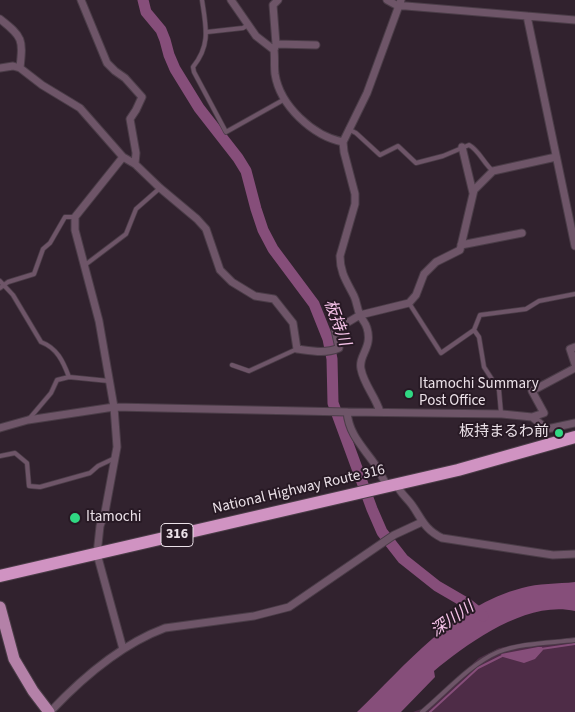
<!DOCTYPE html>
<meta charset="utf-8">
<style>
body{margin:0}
canvas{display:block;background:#31222e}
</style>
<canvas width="575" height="712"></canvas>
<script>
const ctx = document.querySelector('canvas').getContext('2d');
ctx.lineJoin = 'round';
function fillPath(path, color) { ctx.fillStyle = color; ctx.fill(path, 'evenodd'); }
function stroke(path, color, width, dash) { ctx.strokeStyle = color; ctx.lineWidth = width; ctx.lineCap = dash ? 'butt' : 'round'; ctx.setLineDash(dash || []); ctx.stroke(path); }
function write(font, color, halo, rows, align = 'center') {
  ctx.font = font + ' "Source Sans 3","Noto Sans JP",sans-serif'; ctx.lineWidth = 4; ctx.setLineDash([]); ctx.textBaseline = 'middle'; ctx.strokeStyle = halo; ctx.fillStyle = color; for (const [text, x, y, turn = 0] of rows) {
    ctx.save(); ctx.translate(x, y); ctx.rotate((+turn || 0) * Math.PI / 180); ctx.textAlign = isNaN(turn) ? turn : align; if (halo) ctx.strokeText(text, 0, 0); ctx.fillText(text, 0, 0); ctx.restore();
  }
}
const green = new Path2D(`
 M575,637V712H413L424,708L479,658L499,648Z`);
const water = new Path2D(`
 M575,582V611C527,600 469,642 434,671L435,677L401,712H357C407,664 453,606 522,588C538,583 558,584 575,582Z
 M538,647H542L543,650L535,659L524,663L503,657L501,654Z`);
const stream = new Path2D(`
 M541,649L575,644
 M430,712L478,668L504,655`);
const river = new Path2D(`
 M143,0L146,12L161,30L165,40L169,55L175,69L199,108L238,158L246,171L256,209L263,230L273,249L314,304L328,339L332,359L333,403L372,509L382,532L403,559L437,586L468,604L483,616`);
const lane = new Path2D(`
 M202,0C206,27 211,45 193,67L194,72L226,132L285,99
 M207,32L243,28L248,25
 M348,129L356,133L380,155L398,146L416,163L443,156L469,145C479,150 484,164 493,171
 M85,265L126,234L136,209L160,188
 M0,281L13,295L41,342C57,348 63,361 69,377
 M0,288L8,282L34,274L43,249L50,243L65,217H75
 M409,303L441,353L474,330L480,315L526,309L539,301L575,294
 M474,330L479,337L484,367L499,390L501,413
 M232,365L249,371L297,349
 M29,419L51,393L57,380L69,377L109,381
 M0,456L15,453L27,463L29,486L40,487L90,473L98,466L115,458
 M422,712C445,693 470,664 498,652C521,643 550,643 575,640`);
const street = new Path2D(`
 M81,0L107,63L115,71L125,78L142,97L136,110L130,119L136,153L135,164
 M231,0L256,36L274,50C275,58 274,66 275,74C280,106 313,136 343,142
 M387,0L398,6H406L575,20
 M527,16L575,246
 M0,19C23,37 23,39 20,68
 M276,44L316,45
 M274,50L276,44L273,5L278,0
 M0,68L13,66L20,68L42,85L80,108L123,157L135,164L160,188L197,219L206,229L220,270L232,282L255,296L274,299L293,323L297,349C312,351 325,354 339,348L335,330L360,315L409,303L416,295L424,274L436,262L460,250L474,190L493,171L556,157
 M462,147L473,193
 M461,245L522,233
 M575,347L570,349L575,364
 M347,412C349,434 362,446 374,463C379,471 383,479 388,487
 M380,412C376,397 364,385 361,369C358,355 373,348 367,328C366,323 362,320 360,315C357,309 357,302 354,296C347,282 340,273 340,256L355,204V194L344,152L343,142L367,93L401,0
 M532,417L544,413L532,391L575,368
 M0,428L28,420L114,407L347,412L502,414L532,417L547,429L575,423
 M397,485C400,493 407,498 412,505C422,519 424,529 442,538L553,555L575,554
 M123,649L97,554L100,526L105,512L117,447L114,407L99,321L75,230V217L123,157
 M50,712C81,679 122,644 165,628L254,616L289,607L394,535L422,522`);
const primary = new Path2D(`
 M0,607L14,659L33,691L49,712`);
const highway = new Path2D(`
 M0,576L458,470L575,437`);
const markers = [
 [409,394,5,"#30d883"],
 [559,433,5,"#30d883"],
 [75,518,6,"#30d883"]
];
const shields = [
 [177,535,32]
];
const shieldNames = [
 ["316",177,535]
];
const poiNames = [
 ["Itamochi Summary",419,385],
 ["Post Office",419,402],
 ["板持まるわ前",549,433,"right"],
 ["Itamochi",86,518]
];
const streetNames = [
 ["National Highway Route 316",299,490,-13]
];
const waterNames = [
 ["板持川",336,323,70],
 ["深川川",453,620,-35]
];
fillPath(green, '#4e2c47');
fillPath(water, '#864e7a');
stroke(stream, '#864e7a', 2);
stroke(river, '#864e7a', 11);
stroke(lane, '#4b3d48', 5.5);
stroke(street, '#4b3d48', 9);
stroke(primary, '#4b3d48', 13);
stroke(highway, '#4b3d48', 14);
stroke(lane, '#6e5568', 4);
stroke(street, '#6e5568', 7);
stroke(primary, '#b481a8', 11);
stroke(highway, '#d093c2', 12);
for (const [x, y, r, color] of markers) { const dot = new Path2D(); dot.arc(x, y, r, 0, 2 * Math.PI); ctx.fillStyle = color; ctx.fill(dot); stroke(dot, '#271924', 2); }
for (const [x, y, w] of shields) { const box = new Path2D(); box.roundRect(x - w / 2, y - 11.5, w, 23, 4); ctx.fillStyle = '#271924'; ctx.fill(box); stroke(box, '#ebe1e8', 1); }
write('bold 14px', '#ebe1e8', null, shieldNames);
write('15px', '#ebe1e8', '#271924', poiNames, 'left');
write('15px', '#ebe1e8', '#271924', streetNames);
write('italic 16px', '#f7c4ea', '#271924', waterNames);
</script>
